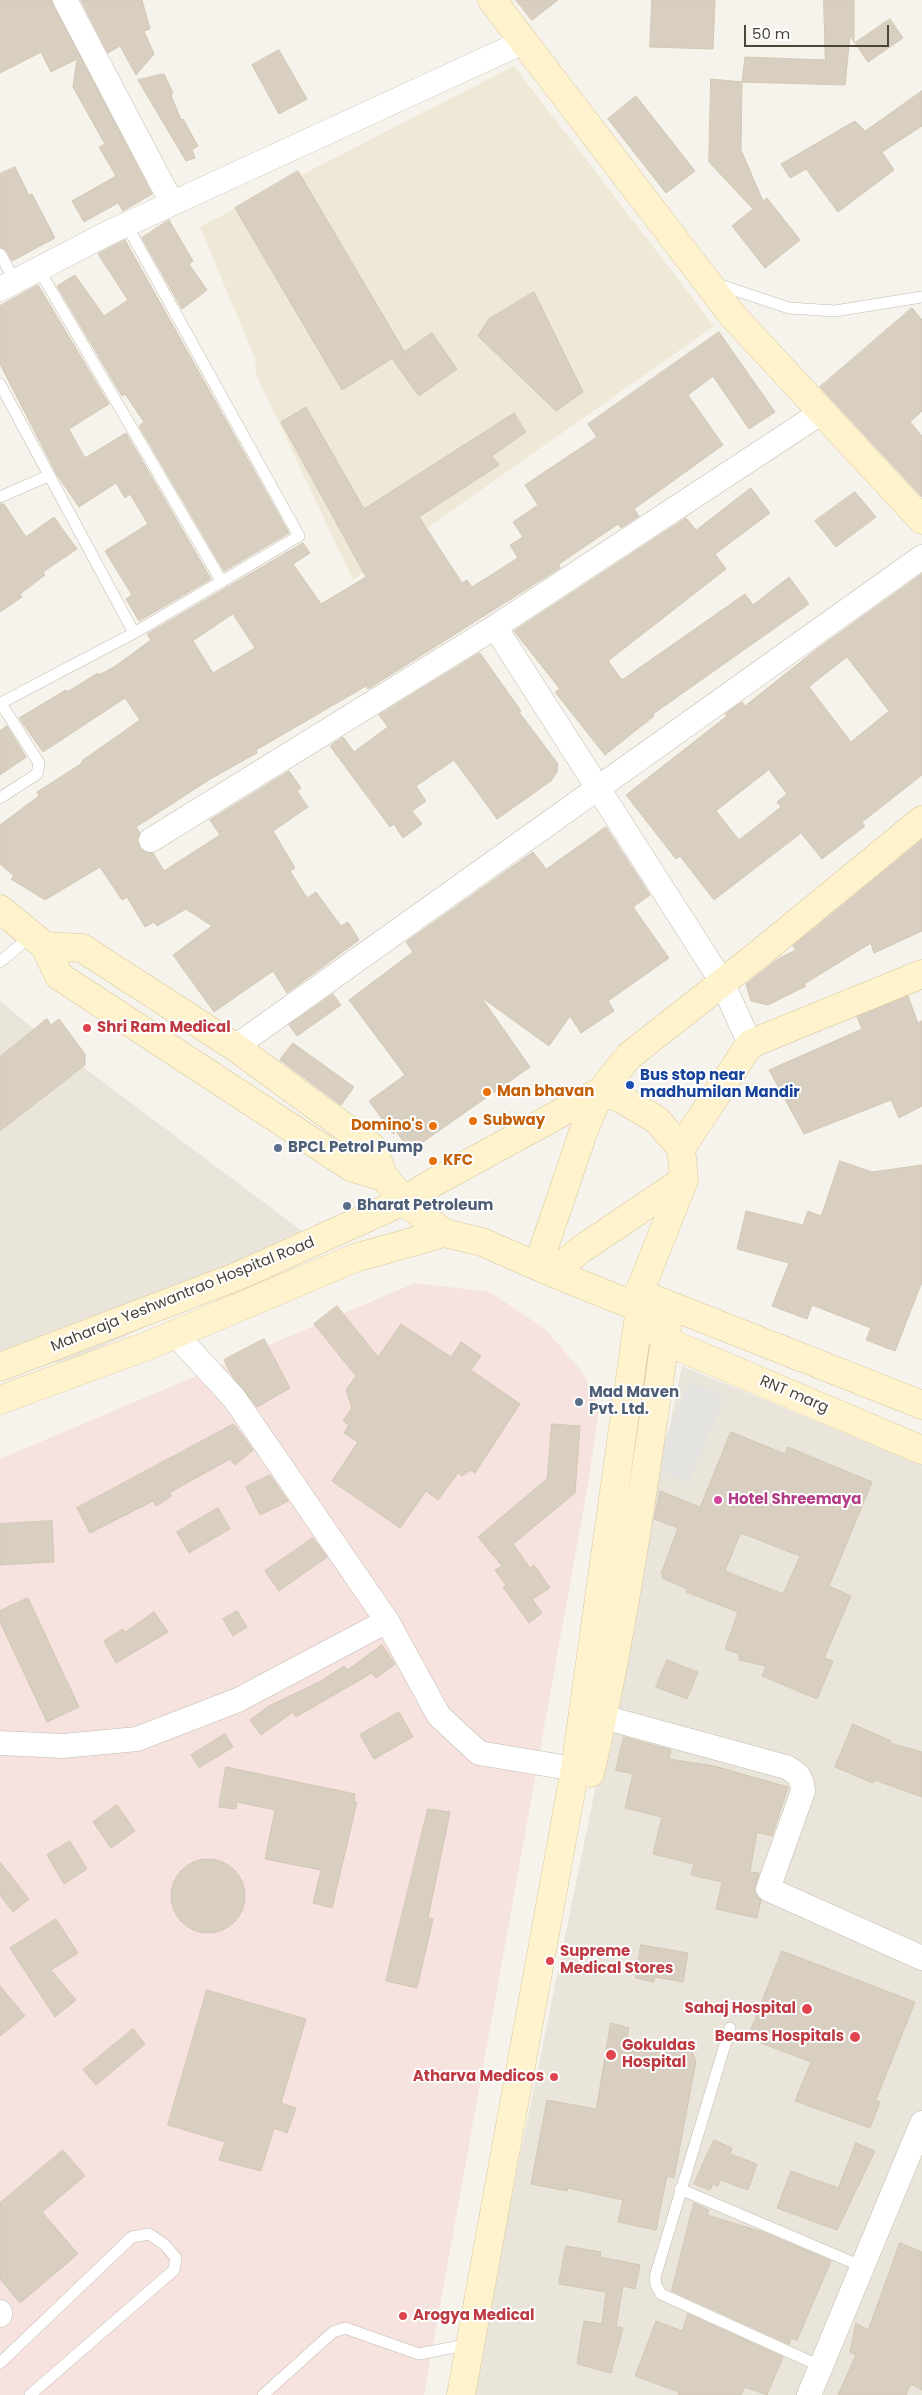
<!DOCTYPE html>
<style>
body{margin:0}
#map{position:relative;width:922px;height:2395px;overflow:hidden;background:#f6f3ec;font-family:Poppins,sans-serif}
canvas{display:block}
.scale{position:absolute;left:744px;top:25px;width:145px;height:22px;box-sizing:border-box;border:2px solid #4b4439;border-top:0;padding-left:6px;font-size:15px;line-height:18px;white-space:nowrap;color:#4b4439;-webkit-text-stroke:4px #fff;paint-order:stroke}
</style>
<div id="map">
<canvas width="922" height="2395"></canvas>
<div class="scale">50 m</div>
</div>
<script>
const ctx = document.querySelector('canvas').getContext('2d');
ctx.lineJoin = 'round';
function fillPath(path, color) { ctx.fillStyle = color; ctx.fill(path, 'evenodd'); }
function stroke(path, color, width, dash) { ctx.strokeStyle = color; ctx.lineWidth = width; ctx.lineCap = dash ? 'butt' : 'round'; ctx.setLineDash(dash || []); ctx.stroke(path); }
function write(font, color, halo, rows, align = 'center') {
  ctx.font = font + ' Poppins,sans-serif'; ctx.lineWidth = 4; ctx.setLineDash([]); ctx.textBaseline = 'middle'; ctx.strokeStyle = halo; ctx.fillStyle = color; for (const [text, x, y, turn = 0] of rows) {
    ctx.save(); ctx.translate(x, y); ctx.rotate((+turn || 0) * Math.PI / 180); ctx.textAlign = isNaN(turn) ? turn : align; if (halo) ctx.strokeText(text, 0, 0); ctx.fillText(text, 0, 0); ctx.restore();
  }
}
const residential = new Path2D(`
 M0,1001L47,1040L321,1245L80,1357L0,1376Z
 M682,1366L922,1465V2395H471Z`);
const education = new Path2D(`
 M514,66L714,326L353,580L256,374L255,358L200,227Z`);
const medical = new Path2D(`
 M415,1283L490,1292L545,1329L584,1374L599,1410L588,1484L424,2395H0V1459Z`);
const parking = new Path2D(`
 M689,1382L725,1396L688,1483L654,1466Z`);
const building = new Path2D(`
 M0,0H51L152,194L123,211L118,203L84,222L72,201L116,176L99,147L105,144L73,87L77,59L51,72L41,52L0,73Z
 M81,0H142L150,29L144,31L154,54L136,75L120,46L108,53Z
 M516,0H558L532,20Z
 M652,0H715L713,49L650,47Z
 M824,0H854V42L850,36L845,85L742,82L745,57L825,60Z
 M890,19L903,38L868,62L855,43Z
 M279,50L307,99L279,114L252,65Z
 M164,74L173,93L171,95L181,120L183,119L198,146L192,149L195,158L186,161L138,80Z
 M711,79L742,82L741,150L763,201L767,198L800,240L765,268L732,226L753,209L709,162Z
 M922,91V126L882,152L894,170L838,212L806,169L790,178L781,164L855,121L865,131Z
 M636,96L695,171L666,193L608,119Z
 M15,167L29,195L32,194L55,238L12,261L6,250L0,247V174Z
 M298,171L404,351L342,390L235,208Z
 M169,220L193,261L189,264L207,290L182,309L142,238Z
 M125,240L289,533L224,571L139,426L144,422L125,394L122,396L57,286L75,275L104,316L128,300L98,254Z
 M38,285L109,404L69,429L85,458L126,433L211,579L139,621L126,599L132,595L105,551L148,524L130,494L125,498L116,483L79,507L57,475L0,364V306Z
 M534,292L583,392L556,411L478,336L489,319Z
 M912,308L922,320V411L910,422L922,436V497L820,387Z
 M719,332L775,412L749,429L713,376L688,395L723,445L634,509L639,516L621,528L618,524L559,564L560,568L368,689L366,686L256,750L257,753L212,778L136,827L140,833L137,840L140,848L145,852L153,853L164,871L220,835L210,820L289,771L301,788L297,791L308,807L273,831L295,868L290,871L307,898L316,892L341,926L348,922L359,940L317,971L287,993L273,971L214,1012L173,955L212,926L186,909L157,926L154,922L145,927L127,897L122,900L100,867L45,900L11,879L14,876L0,864V825L39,796L37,792L81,764L83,760L140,720L125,698L43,752L19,718L66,690L67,692L98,673L99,675L114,667L151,640L147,634L303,543L310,553L293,564L321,604L366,577L281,422L306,407L364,509L514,413L526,432L492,456L499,465L419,517L462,583L467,580L472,587L518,558L510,545L523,537L513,522L538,505L525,485L597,437L588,424ZM233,614L255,648L213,673L193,641Z
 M432,333L457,369L419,396L393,360Z
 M751,488L770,513L715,554L726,569L608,661L622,680L745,594L753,605L789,577L809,604L653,714L654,716L605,755L555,692L560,689L514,631L686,518L696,530Z
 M855,492L876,517L836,547L815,521Z
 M0,504H4L26,537L54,517L77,549L43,572L45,575L20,594L22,597L0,612Z
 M922,574V775L862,822L865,826L822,859L801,833L714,900L680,856L676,859L626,795L727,716L725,714L742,702L745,706L813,652ZM847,657L889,711L851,742L809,687ZM769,770L787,794L777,802L781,807L739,840L716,811Z
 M480,653L521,711L519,712L558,764L557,772L551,781L497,819L454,760L416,786L426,801L412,811L422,824L403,838L394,824L390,827L330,746L343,737L354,752L388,727L379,715Z
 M7,726L26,757L0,775V731Z
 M606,827L650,895L633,907L669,958L608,1001L614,1011L581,1033L570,1016L549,1046L481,997L530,1067L410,1151L396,1131L393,1134L369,1101L405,1075L349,1000L413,952L406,942L533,852L546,869Z
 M922,840V931L874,953L871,943L804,984L806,986L768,1005L751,1001L746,984L778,959L796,950L793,946Z
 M333,994L341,1005L297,1036L289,1025Z
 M908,996L918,1023L922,1021V1106L899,1118L891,1100L804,1134L769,1070L862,1029L857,1017Z
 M47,1019L51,1025L59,1019L85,1054V1065L0,1131V1057Z
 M293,1043L354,1087L341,1105L280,1060Z
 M840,1161L872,1172L922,1165V1282L895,1351L866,1340L871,1328L812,1305L807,1319L772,1306L789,1263L737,1249L746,1211L803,1225L808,1211L821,1216Z
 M337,1306L378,1357L401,1324L451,1357L461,1342L481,1356L471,1370L520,1404L475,1473L471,1470L462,1476L458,1473L438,1500L426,1491L400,1528L332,1481L358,1442L344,1433L349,1425L343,1421L352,1408L346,1390L356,1376L314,1324Z
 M264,1339L290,1388L257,1407L233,1377L224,1360Z
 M234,1424L253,1450L235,1465L230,1459L169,1493L172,1496L156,1506L153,1501L90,1533L77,1508Z
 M552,1424L580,1426L575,1493L513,1544L530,1568L534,1565L550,1588L532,1599L542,1613L529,1623L503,1587L506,1585L495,1570L502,1566L478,1537L547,1479Z
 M731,1432L785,1454L788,1447L872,1482L829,1586L851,1596L824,1658L833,1661L817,1699L762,1676L766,1666L739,1660V1654L725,1649L738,1612L686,1592L687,1589L662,1578L663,1575L661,1574L678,1528L654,1519L660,1491L700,1507ZM741,1533L800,1556L783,1594L725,1571Z
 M270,1475L288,1501L260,1515L246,1487Z
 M218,1508L230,1529L189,1553L177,1532Z
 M52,1521L54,1562L0,1565V1524Z
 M313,1538L327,1557L279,1591L265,1571Z
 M28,1598L79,1707L47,1722L0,1622V1611Z
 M237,1611L247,1627L233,1636L223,1619Z
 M154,1612L168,1632L116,1663L104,1641L123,1629L125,1632Z
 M382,1645L395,1664L376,1678L372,1673L296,1717L293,1712L261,1735L250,1720L269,1706L319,1682L344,1666L347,1670Z
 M667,1660L698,1672L687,1699L656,1687Z
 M399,1712L413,1737L374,1759L360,1735Z
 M853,1724L891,1741L890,1743L922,1752V1797L875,1780L873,1783L835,1767Z
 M225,1734L233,1747L199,1768L191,1755Z
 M624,1737L671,1750L669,1759L714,1766L788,1787L772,1836L757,1832L750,1872L759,1873L754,1891L761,1900L757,1918L716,1909L722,1882L691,1875L694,1864L653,1854L662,1817L625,1808L633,1774L616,1770Z
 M226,1767L355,1794L354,1802H357L332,1908L313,1903L321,1870L265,1859L275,1810L237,1802L236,1809L219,1807Z
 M117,1805L135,1831L111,1848L93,1822Z
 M428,1809L450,1812L428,1918L433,1919L417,1988L386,1981Z
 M70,1841L87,1869L64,1884L47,1855Z
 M171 1896a37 37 0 1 1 74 0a37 37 0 1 1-74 0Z
 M0,1862L29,1899L13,1912L0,1895Z
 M56,1919L78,1953L51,1970L76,2000L55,2017L10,1948Z
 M641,1945L688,1953L683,1982L655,1977L654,1982L636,1978Z
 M782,1951L915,2002L876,2100L880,2102L870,2128L795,2101L811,2062L748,2038Z
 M0,1986L25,2016L0,2036Z
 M207,1990L306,2019L281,2103L296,2108L287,2133L274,2128L261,2171L219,2160L225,2142L168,2125Z
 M611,2023L629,2028L627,2039L692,2052L696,2061L674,2178L667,2176L656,2230L618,2222L623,2200L568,2188L567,2191L531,2184L547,2100L596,2109Z
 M133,2029L145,2044L96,2085L83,2070Z
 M714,2140L732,2148L730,2154L757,2164L748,2190L720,2180L718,2186L713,2184L710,2190L694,2184Z
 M856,2143L875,2151L837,2230L777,2208L791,2171L838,2188Z
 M63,2150L85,2176L42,2212L78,2254L20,2303L0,2279V2203Z
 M694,2203L709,2210L707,2215L763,2232L831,2261L797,2340L791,2338L789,2344L672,2291Z
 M900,2243L922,2252V2390L911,2384L906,2395H838L856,2355L850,2352L856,2323L868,2330Z
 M566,2246L601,2252L600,2257L640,2265L635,2289L623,2286L616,2327L623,2328L611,2373L577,2364L584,2321L602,2324L606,2292L559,2284Z
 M688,2314L783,2357L767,2395L745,2387L741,2395H678L679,2392L635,2376L656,2321L682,2331Z`);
const lane = new Path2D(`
 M0,254L15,281
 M38,268L222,582
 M714,283L789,308L835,311L922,297
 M0,384L134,633
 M0,497L48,476
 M0,702L39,763L37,774L0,798
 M1,703L134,633L299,536L126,224
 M0,962L32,935
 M730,2028L655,2277L656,2285L661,2294L820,2366
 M680,2189L861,2266
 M0,2363L132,2237L149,2234L165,2245L176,2258L174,2270L30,2395
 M263,2395L333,2332L345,2328L419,2354L470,2344`);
const street = new Path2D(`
 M65,0L172,203
 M0,289L108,233L523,42
 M495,627L722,982L750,1044
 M151,840L495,627L822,412
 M235,1047L922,557
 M175,1334L234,1398L387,1621L439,1716L479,1753L575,1769
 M603,1717L786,1767C798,1773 802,1778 803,1791L768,1889L922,1958
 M0,1743L63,1746L137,1739L238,1700L387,1621
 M0,2312V2315
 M809,2395L922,2123`);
const secondary = new Path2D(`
 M492,0L733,316L922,520
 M0,909L45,946L59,976L351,1167L384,1177
 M45,946L82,948L235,1047L372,1147L384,1177L404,1201L444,1233
 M681,1148L750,1044L922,974
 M553,1273L640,1308L665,1341L922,1450
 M654,1299L922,1405
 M0,1367L238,1276L404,1201L429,1185L601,1091L629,1056L760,953L922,820
 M0,1400L147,1346L355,1258L444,1233L482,1242L553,1273L580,1250L684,1180L681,1148L657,1120L620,1098L601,1091L584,1130L538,1265
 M590,1773C626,1620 647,1462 670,1306
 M461,2395L575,1769L640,1308L639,1293L684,1180`);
const markers = [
 [87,1028,5,"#e0444e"],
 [630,1085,5,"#1a4fb4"],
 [487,1092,5,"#e8710a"],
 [473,1121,5,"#e8710a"],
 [433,1126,5,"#e8710a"],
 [278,1148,5,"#5c6f8a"],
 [433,1161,5,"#e8710a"],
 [347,1206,5,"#5c6f8a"],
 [579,1402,5,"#5c6f8a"],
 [718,1500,5,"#d1479c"],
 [550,1961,5,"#e0444e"],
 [807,2009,6,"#e0444e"],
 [855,2037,6,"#e0444e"],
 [611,2055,6,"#e0444e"],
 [554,2077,5,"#e0444e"],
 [403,2316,5,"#e0444e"]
];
const healthNames = [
 ["Shri Ram Medical",97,1028],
 ["Supreme",560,1952],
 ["Medical Stores",560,1969],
 ["Sahaj Hospital",796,2009,"right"],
 ["Beams Hospitals",844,2037,"right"],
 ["Gokuldas",622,2046],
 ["Hospital",622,2063],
 ["Atharva Medicos",544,2077,"right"],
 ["Arogya Medical",413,2316]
];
const transitNames = [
 ["Bus stop near",640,1076],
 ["madhumilan Mandir",640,1093]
];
const foodNames = [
 ["Man bhavan",497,1092],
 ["Subway",483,1121],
 ["Domino's",423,1126,"right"],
 ["KFC",443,1161]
];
const serviceNames = [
 ["BPCL Petrol Pump",288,1148],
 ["Bharat Petroleum",357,1206],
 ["Mad Maven",589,1393],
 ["Pvt. Ltd.",589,1410]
];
const streetNames = [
 ["Maharaja Yeshwantrao Hospital Road",183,1295,-22],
 ["RNT marg",794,1395,23]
];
const hotelNames = [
 ["Hotel Shreemaya",728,1500]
];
fillPath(residential, '#eae5da');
fillPath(education, '#efe8d6');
fillPath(medical, '#f6e3e0');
fillPath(parking, '#e5e3e0');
fillPath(building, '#d8cfc1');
stroke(building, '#d3c7b4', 1);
stroke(lane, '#c2bbae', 12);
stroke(street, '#c2bbae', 25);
stroke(secondary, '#d6c79b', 29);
stroke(lane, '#fff', 11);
stroke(street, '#fff', 24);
stroke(secondary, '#fff3cd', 28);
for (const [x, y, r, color] of markers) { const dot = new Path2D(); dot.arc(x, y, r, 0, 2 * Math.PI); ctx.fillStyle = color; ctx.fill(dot); stroke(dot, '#fff', 2); }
write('bold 15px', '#be3a42', '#fff', healthNames, 'left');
write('bold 15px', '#164399', '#fff', transitNames, 'left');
write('bold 15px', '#c56008', '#fff', foodNames, 'left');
write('bold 15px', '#4e5e75', '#fff', serviceNames, 'left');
write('15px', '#4b4439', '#fff', streetNames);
write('bold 15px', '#b23c85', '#fff', hotelNames, 'left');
</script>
